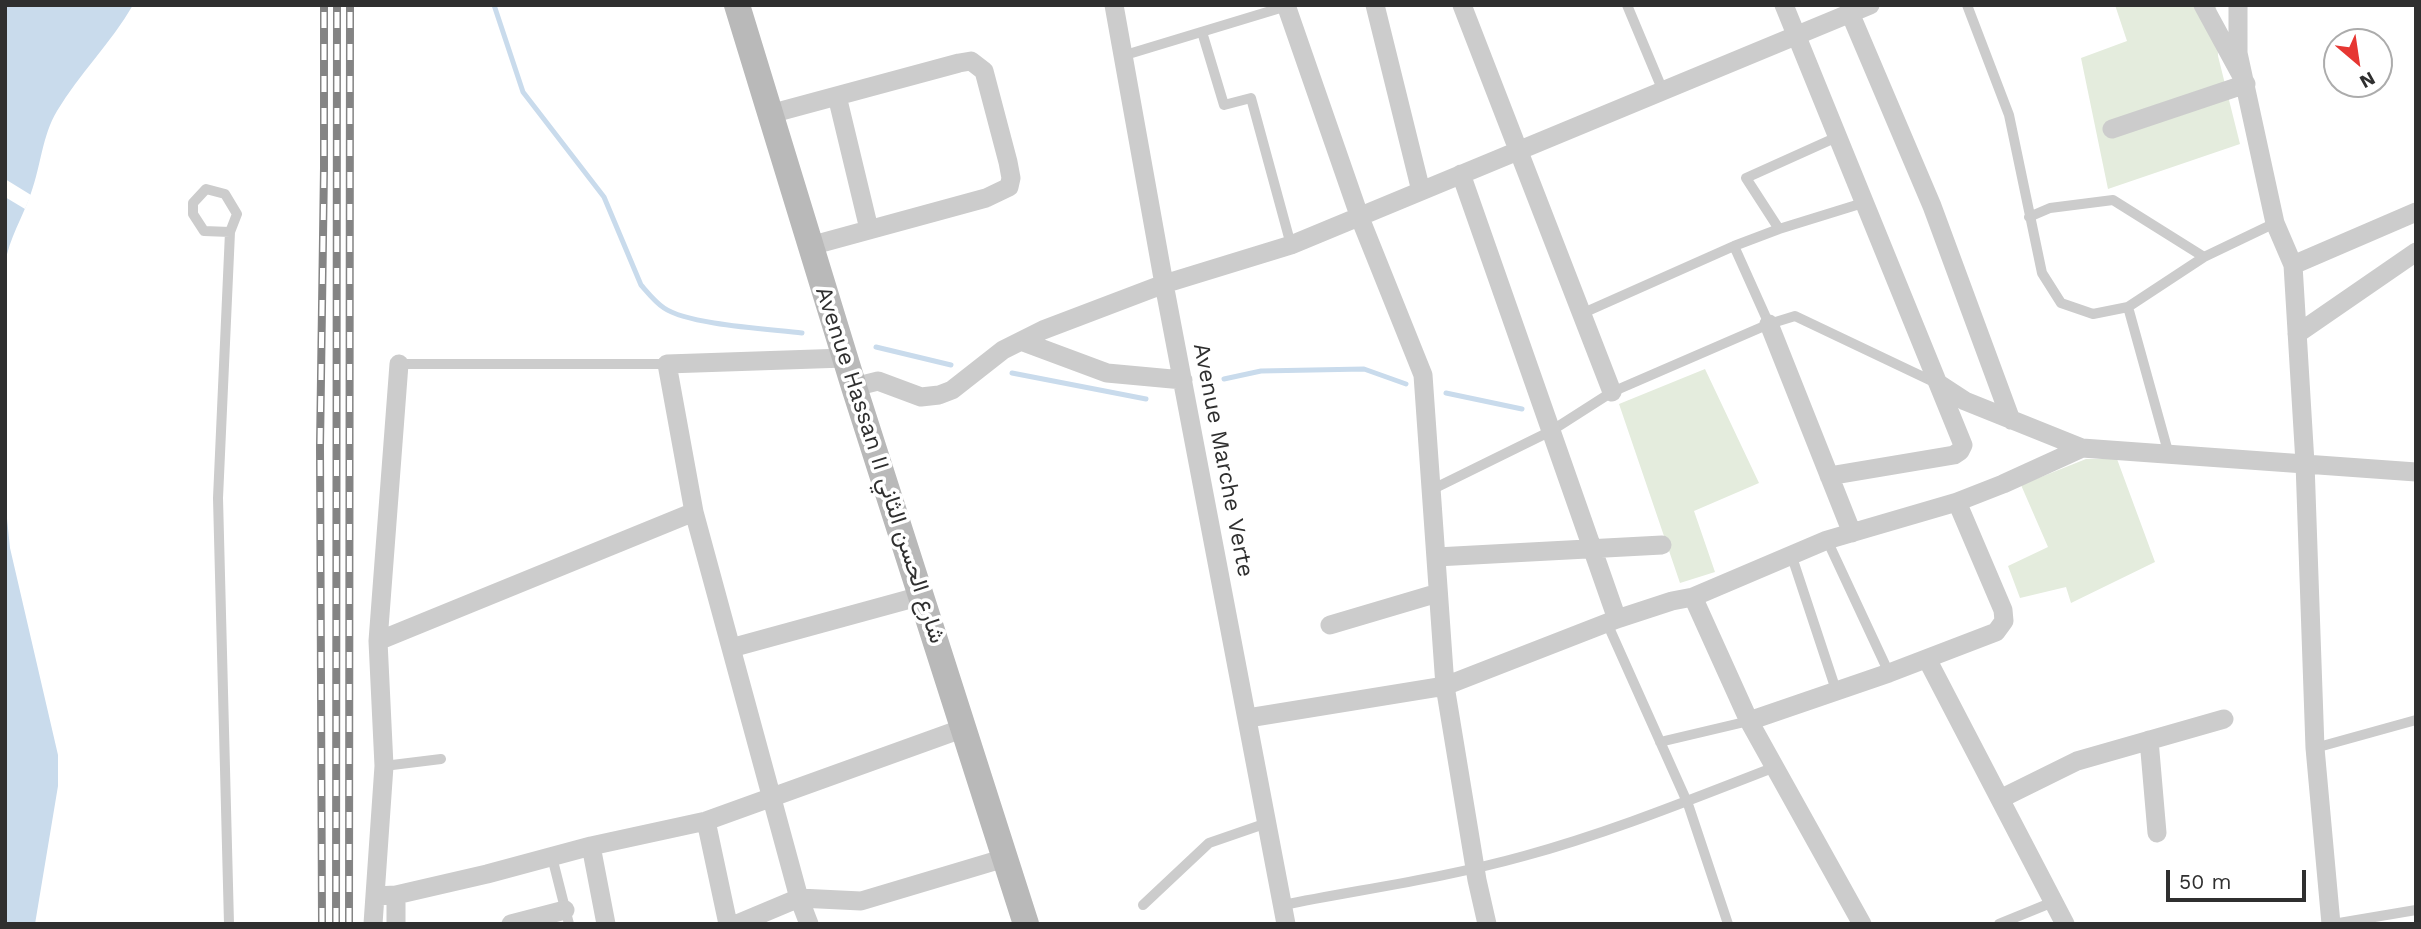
<!DOCTYPE html>
<meta charset="utf-8">
<style>
body{margin:0}
#map{position:relative;width:2421px;height:929px;overflow:hidden;background:#fff;font-family:"Work Sans",sans-serif}
canvas{display:block}
.frame{position:absolute;inset:0;border:7px solid #2f2f2f;pointer-events:none}
.north{position:absolute;left:2323px;top:28px;width:70px;height:70px;box-sizing:border-box;background:#fff;border:2px solid #acacac;border-radius:50%;rotate:151deg;font-size:19px;font-weight:700;line-height:28px;text-align:center;color:#2f2f2f}
.north::after{content:'';display:block;margin:auto;width:24px;height:32px;background:#e63632;clip-path:polygon(50% 0,100% 100%,50% 72%,0 100%)}
.scale{position:absolute;left:2166px;top:870px;width:140px;height:32px;box-sizing:border-box;border:4px solid #2f2f2f;border-top:0;padding-left:9px;font-size:21px;line-height:24px;white-space:nowrap;color:#2f2f2f;-webkit-text-stroke:5px #fff;paint-order:stroke}
</style>
<div id="map">
<canvas width="2421" height="929"></canvas>
<div class="frame"></div>
<div class="north">N</div>
<div class="scale">50 m</div>
</div>
<script>
const ctx = document.querySelector('canvas').getContext('2d');
ctx.lineJoin = 'round';
function fillPath(path, color) { ctx.fillStyle = color; ctx.fill(path, 'evenodd'); }
function stroke(path, color, width, dash) { ctx.strokeStyle = color; ctx.lineWidth = width; ctx.lineCap = dash ? 'butt' : 'round'; ctx.setLineDash(dash || []); ctx.stroke(path); }
function write(font, color, halo, rows, align = 'center') {
  ctx.font = font + ' "Work Sans",Vazirmatn,sans-serif'; ctx.lineWidth = 7; ctx.setLineDash([]); ctx.textBaseline = 'middle'; ctx.strokeStyle = halo; ctx.fillStyle = color; for (const [text, x, y, turn = 0] of rows) {
    ctx.save(); ctx.translate(x, y); ctx.rotate((+turn || 0) * Math.PI / 180); ctx.textAlign = isNaN(turn) ? turn : align; if (halo) ctx.strokeText(text, 0, 0); ctx.fillText(text, 0, 0); ctx.restore();
  }
}
const green = new Path2D(`
 M2115,5H2216L2218,56L2240,144L2108,189L2081,58L2127,41Z
 M1705,369L1759,483L1694,511L1715,572L1680,583L1619,404Z
 M2086,459H2117L2155,562L2071,603L2066,587L2020,598L2008,566L2048,547L2021,485Z`);
const water = new Path2D(`
 M5,5H133C111,43 79,74 57,111C42,136 41,166 31,193C23,217 9,238 5,264Z
 M5,499L10,548L58,755V786L35,924H5Z`);
const pier = new Path2D(`
 M5,179L31,195L25,209L5,197Z`);
const stream = new Path2D(`
 M494,5L523,92L604,197L641,285C648,293 655,302 664,308C689,325 769,329 802,333
 M876,347L951,365
 M1012,373L1146,399
 M1224,379L1261,371L1364,369L1406,384
 M1446,393L1522,409`);
const lane = new Path2D(`
 M1627,5L1663,91
 M1967,5L2009,115L2042,273L2061,303L2093,314L2128,307
 M1202,32L1224,105L1251,98L1291,245
 M1122,56L1287,6
 M2029,217L2050,208L2113,200L2204,257
 M1779,229L1746,178L1837,137
 M1734,246L1769,324
 M1581,314L1734,246L1779,229L1863,203
 M399,364H667
 M2169,455L2128,307L2204,257L2275,223
 M1431,490L1551,431L1612,392L1769,324L1795,316L1936,383
 M1827,540L1889,673
 M1791,554L1836,690
 M1607,623L1688,804L1728,924
 M1660,742L1749,721
 M2315,748L2416,720
 M384,766L441,759
 M552,857L569,924
 M1143,905L1209,843L1267,823
 M1283,905C1363,889 1445,878 1524,856C1609,833 1692,799 1775,767
 M229,924L218,498L230,232L237,214L225,194L206,189L193,203V214L204,231L230,232
 M1999,924L2053,902
 M2333,924L2416,910`);
const street = new Path2D(`
 M1114,5L1164,284L1286,924
 M1286,5L1360,218L1423,375L1445,686L1477,880L1487,924
 M1375,5L1421,191
 M1462,5L1612,392
 M1784,5L1963,445L1960,451L1954,455L1829,476
 M2238,5V53L2275,223L2293,265L2305,463L2315,748L2331,924
 M1850,13L1932,206L2011,420
 M837,96L869,229
 M770,114L959,63L971,61L984,71L1008,162L1011,178L1009,187L986,198L810,246
 M2112,129L2246,84L2203,5
 M1461,174L1617,619
 M2293,265L2416,212
 M1769,324L1852,533
 M2297,334L2416,252
 M1021,341L1107,373L1183,380
 M1939,384L1965,401L2082,448L2416,472
 M854,387L878,381L921,397L939,395L952,390L1003,350L1043,330L1164,284L1291,245L1870,5
 M1436,557L1662,545
 M1693,597L1749,721
 M1330,625L1438,593
 M378,641L694,512
 M731,648L921,596
 M1927,659L2065,924
 M1248,718L1445,686L1617,619L1672,601L1693,597L1827,540L1957,502L2003,484L2082,448
 M2149,740L2157,833
 M2000,799L2077,761L2224,719
 M706,821L728,924
 M591,846L606,924
 M375,896L396,895L487,874L591,846L706,821L964,728
 M373,924L384,766L378,641L399,364
 M396,924V895
 M511,924L565,910
 M737,924L799,898L861,901L1005,858
 M809,924L799,898L694,512L667,364L845,358
 M1862,924L1749,721L1889,673L1996,632L2004,621L2003,610L1957,502`);
const secondary = new Path2D(`
 M737,5L854,387L1026,924`);
const rail = new Path2D(`
 M322,924L320,446L324,168V5
 M336,924L337,5
 M349,924L350,5`);
const streetNames = [
 ["Avenue Marche Verte",1223,460,79],
 ["Avenue Hassan II شارع الحسن الثاني",880,465,72]
];
fillPath(green, '#e4ecdd');
fillPath(water, '#c9dbec');
fillPath(pier, '#fff');
stroke(stream, '#c9dbec', 5);
stroke(lane, '#ccc', 10);
stroke(street, '#ccc', 19);
stroke(secondary, '#b9b9b9', 26);
stroke(rail, '#848484', 8);
stroke(rail, '#fff', 5, [16]);
write('23px', '#2f2f2f', '#fff', streetNames);
</script>
